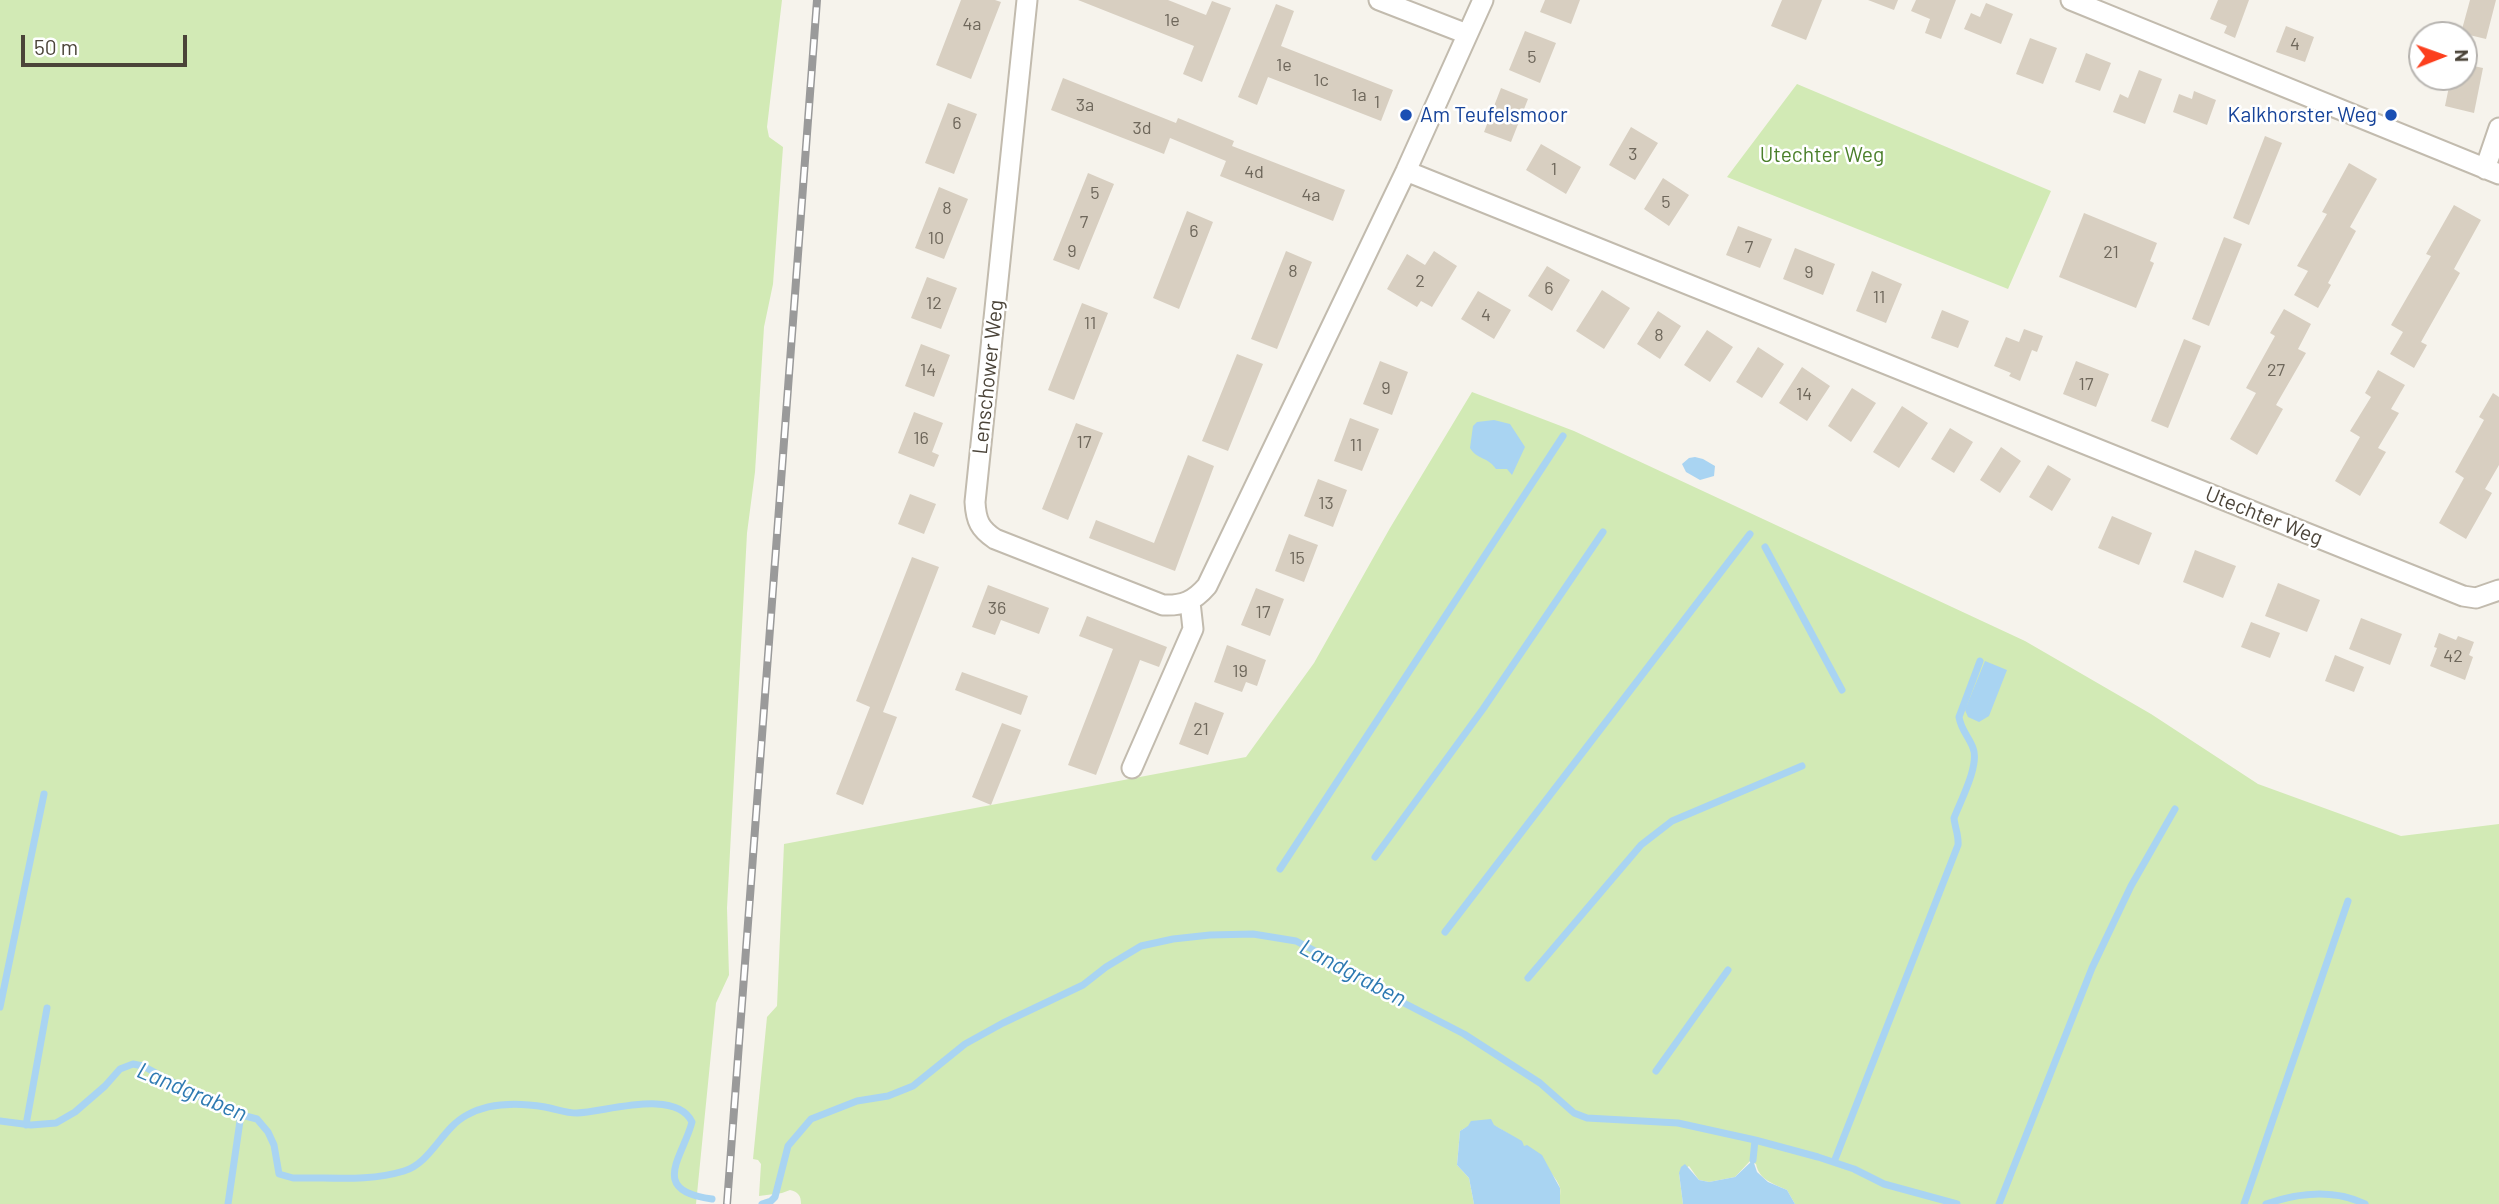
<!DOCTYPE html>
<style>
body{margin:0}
#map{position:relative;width:2499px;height:1204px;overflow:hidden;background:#f6f3ec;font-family:Barlow,sans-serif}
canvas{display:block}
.north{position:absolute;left:2408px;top:21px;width:70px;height:70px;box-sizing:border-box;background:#fff;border:2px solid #b7b4b0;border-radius:50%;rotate:89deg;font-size:19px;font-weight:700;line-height:28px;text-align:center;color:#4b4439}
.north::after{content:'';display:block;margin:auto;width:24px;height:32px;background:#fc3f1d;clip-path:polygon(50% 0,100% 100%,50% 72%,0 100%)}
.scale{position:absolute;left:21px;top:35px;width:166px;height:32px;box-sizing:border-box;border:4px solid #4b4439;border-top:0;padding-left:9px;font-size:21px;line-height:24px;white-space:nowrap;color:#4b4439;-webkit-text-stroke:5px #fff;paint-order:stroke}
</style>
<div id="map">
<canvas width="2499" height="1204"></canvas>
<div class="north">N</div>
<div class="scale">50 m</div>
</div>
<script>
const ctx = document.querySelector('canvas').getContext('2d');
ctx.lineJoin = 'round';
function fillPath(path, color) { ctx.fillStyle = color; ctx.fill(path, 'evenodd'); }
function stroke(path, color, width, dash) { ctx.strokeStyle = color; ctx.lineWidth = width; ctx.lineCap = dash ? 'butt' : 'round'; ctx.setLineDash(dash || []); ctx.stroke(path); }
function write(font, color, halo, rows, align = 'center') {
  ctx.font = font + ' Barlow,sans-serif'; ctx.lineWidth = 5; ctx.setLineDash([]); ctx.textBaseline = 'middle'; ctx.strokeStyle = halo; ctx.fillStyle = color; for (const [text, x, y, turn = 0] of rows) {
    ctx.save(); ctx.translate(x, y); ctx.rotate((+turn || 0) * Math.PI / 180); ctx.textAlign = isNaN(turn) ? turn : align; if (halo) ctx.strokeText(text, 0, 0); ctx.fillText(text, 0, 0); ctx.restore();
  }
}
const green = new Path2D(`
 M0,0H782L767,127L769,137L783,147L773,284L764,327L755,472L747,533L727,908L729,975L716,1003L696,1204H0Z
 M1797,84L2051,191L2008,289L1727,177Z
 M1472,392L1574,431L2025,641L2151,714L2258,784L2401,836L2499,824V1204H1795L1787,1190C1774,1184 1759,1180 1756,1164L1750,1161L1735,1177L1709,1182L1699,1180L1689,1166L1679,1173L1683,1204H1560C1559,1199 1561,1192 1560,1188C1556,1171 1512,1134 1497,1127C1487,1122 1468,1125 1460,1131L1457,1165L1469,1178L1474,1204H801C801,1195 798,1192 790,1190L782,1193L759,1196L761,1164L758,1160L753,1159L767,1017L777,1006L784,844L1246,757L1314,663L1390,528Z`);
const water = new Path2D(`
 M1494,420L1510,424L1525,447L1512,475L1507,469H1496C1487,456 1477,460 1470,448L1473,426L1477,422Z
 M1695,457L1703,459L1715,466L1714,476L1700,480L1686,472L1682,464L1689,458Z
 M1985,661L2007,670L1989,716L1979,722L1968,717L1965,710Z
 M1491,1119L1494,1125L1522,1141L1524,1146L1527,1145L1542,1155L1555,1179L1560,1188V1204H1474L1469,1178L1457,1165L1460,1131L1468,1126L1471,1121Z
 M1753,1160L1757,1172L1768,1182L1787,1190L1795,1204H1683L1679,1173L1681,1167L1685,1164L1699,1180L1709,1182L1735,1177Z`);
const stream = new Path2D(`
 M1765,547L1842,690
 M1375,857L1483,709L1603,532
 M1280,869L1563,436
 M1445,932L1750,534
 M1528,978L1641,845L1672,821L1802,766
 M0,1007L44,794
 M1656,1071L1728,970
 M0,1121L31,1125L56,1123L75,1112L105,1086L120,1069L133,1064L143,1066L226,1111L257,1119L268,1132L274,1145L279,1174L293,1178C330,1177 368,1182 404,1171C431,1163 442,1128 467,1115C490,1102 521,1103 545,1107C556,1109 566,1113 577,1113C606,1112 676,1088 692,1122C683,1157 648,1191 712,1199
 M26,1125L47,1008
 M1753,1160L1755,1140
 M1834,1162L1958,845C1959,836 1955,828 1954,818C1960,802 1980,765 1973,748C1969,737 1961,730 1959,717L1980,661
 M228,1204L241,1114
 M762,1204L771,1201L775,1197L788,1146L811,1119L857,1101L888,1096L913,1086L965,1044L1003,1023L1083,985L1106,967L1141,946L1173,939L1210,935L1253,934L1296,941L1340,964L1402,1002L1464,1034L1540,1083L1574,1113L1587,1118L1678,1123L1755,1140L1818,1157L1854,1169L1884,1184L1957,1204
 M1999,1204L2092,968L2131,886L2175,809
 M2244,1204L2348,901
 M2266,1204C2298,1193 2334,1189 2365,1204`);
const building = new Path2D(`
 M961,0H995L1001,2L971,79L936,65Z
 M1078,0H1168L1206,15L1212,1L1231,8L1202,82L1183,74L1194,46Z
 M1545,0H1580L1571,24L1540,12Z
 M1782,0H1822L1806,40L1771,26Z
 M1868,0H1898L1894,10Z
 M1916,0H1956L1941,39L1925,33L1930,19L1911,11Z
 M2218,0H2249L2235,38L2224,33L2227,26L2210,19Z
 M2470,0H2496L2486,39L2461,33Z
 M1986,3L2013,14L2001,44L1964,29L1971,13L1980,17Z
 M1276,4L1294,11L1281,46L1393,90L1381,121L1268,77L1257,105L1238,97Z
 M2286,26L2314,37L2305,62L2276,52Z
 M1525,31L1556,43L1540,83L1509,70Z
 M2030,38L2057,48L2043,84L2016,74Z
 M2086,53L2111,63L2100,91L2075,82Z
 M2464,64L2483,68L2474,113L2445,106L2451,77H2464Z
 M2139,70L2162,79L2145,124L2113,112L2120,94L2128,98Z
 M1063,78L1176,123L1178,118L1234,141L1232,146L1345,190L1333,221L1220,176L1226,161L1170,138L1164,154L1051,110Z
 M1501,88L1528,99L1511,142L1484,132Z
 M2194,91L2216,100L2207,125L2173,112L2179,94L2192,99Z
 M948,103L977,114L954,174L925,163Z
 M1631,127L1658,143L1635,180L1609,165Z
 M2265,136L2282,143L2249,225L2233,218Z
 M1541,144L1581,167L1566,194L1526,170Z
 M2349,163L2377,179L2350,227L2356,231L2328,283L2331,285L2318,308L2294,295L2308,271L2297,266L2327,214L2322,212Z
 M1088,173L1114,184L1079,270L1053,260Z
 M1663,178L1689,195L1669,226L1644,209Z
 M939,187L968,199L944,259L915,248Z
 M2454,205L2481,220L2454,269L2460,273L2421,342L2427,345L2414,368L2390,354L2403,332L2391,325L2431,256L2426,254Z
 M1187,211L1213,222L1179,309L1153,298Z
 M2084,213L2157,243L2150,261L2154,263L2136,308L2059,277Z
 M1738,226L1772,239L1760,268L1726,255Z
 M2224,237L2242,244L2209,326L2192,319Z
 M1795,248L1835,264L1823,295L1783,279Z
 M1286,251L1312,262L1277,349L1251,339Z
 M1434,251L1457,266L1432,307L1421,301L1417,307L1387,289L1407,254L1425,265Z
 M1547,266L1570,280L1552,311L1528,296Z
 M1872,271L1902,284L1886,323L1856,311Z
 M927,277L957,288L941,329L911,318Z
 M1602,290L1630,308L1604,349L1576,331Z
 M1478,291L1511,310L1494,339L1461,319Z
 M1082,303L1108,313L1074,400L1048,390Z
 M2284,309L2311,324L2298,349L2306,353L2276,405L2283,409L2257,455L2230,439L2256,393L2246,388L2275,336L2270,333Z
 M1942,310L1969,321L1958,348L1931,338Z
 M1658,311L1681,326L1660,359L1637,344Z
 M2024,329L2043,336L2037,352L2032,350L2020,381L2009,376L2011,373L1994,366L2006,337L2019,342Z
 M1707,330L1733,347L1710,382L1684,365Z
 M2184,339L2201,346L2168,428L2151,421Z
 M921,344L950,355L934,397L905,386Z
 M1758,347L1784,364L1762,398L1736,382Z
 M1237,354L1263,364L1228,451L1202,441Z
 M1380,361L1408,372L1392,415L1363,404Z
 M2076,361L2109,374L2096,407L2063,394Z
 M1802,367L1830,386L1807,421L1779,403Z
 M2378,370L2405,385L2391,409L2399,413L2378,448L2386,452L2360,496L2335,481L2360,437L2350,431L2371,397L2365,393Z
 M1852,388L1876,403L1851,442L1828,426Z
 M2493,393L2499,397V465L2485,489L2492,493L2466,539L2439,523L2464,478L2455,472L2484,420L2479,417Z
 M1902,406L1928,423L1899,468L1873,452Z
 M914,412L943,423L932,452L939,455L934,467L898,453Z
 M1350,418L1379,429L1362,471L1334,461Z
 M1076,423L1103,433L1068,520L1042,509Z
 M1950,428L1973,442L1954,473L1931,459Z
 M2001,447L2021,461L2000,493L1980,480Z
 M1188,455L1214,466L1175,571L1089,538L1096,520L1154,543Z
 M2048,465L2071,479L2052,511L2029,497Z
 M1318,479L1347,490L1333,527L1304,516Z
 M910,494L936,504L924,534L898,524Z
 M2112,516L2152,533L2139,565L2098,548Z
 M1289,534L1318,545L1304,582L1275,571Z
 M2195,550L2236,566L2223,598L2183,582Z
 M912,557L939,567L883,712L897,717L863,805L836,794L870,707L856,701Z
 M2278,583L2320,600L2307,632L2265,616Z
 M988,585L1049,608L1039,634L1001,620L995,635L972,627Z
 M1256,588L1284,599L1270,636L1241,625Z
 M1087,616L1167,647L1159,667L1140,660L1096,775L1068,765L1113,649L1079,636Z
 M2361,618L2402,634L2390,665L2349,649Z
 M2251,622L2280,633L2270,658L2241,647Z
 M2439,633L2456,640L2458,636L2474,642L2469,655L2473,657L2465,680L2430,666L2437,648L2434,647Z
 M1227,645L1266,660L1257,686L1246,682L1242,692L1214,682Z
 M2335,655L2364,667L2354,692L2325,681Z
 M962,672L1028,696L1021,715L955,690Z
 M1195,702L1224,713L1208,755L1179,744Z
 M1002,723L1021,730L991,805L972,797Z`);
const minor = new Path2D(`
 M1027,0L975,502C976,521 980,529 995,539L1163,605C1183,606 1194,601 1207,586L1406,171L1483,0
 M1379,0L1467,34
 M2071,0L2499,174
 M2485,169L2499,128
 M1406,171L2463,596L2476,598L2499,590
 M1132,768L1193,629L1190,602`);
const rail = new Path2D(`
 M727,1204L817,0`);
const markers = [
 [1406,115,7,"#1a4fb4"],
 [2391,115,7,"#1a4fb4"]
];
const numberNames = [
 ["1e",1172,20],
 ["4a",972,24],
 ["4",2295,44],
 ["5",1532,57],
 ["1e",1284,65],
 ["1c",1321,80],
 ["1a",1359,95],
 ["1",1377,102],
 ["3a",1085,105],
 ["6",957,123],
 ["3d",1142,128],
 ["3",1633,154],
 ["1",1554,169],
 ["4d",1254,172],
 ["5",1095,193],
 ["4a",1311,195],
 ["5",1666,202],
 ["8",947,208],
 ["7",1084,222],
 ["6",1194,231],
 ["10",936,238],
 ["7",1749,247],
 ["9",1072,251],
 ["21",2111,252],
 ["8",1293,271],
 ["9",1809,272],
 ["2",1420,281],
 ["6",1549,288],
 ["11",1879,297],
 ["12",934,303],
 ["4",1486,315],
 ["11",1090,323],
 ["8",1659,335],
 ["14",928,370],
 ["27",2276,370],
 ["17",2086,384],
 ["9",1386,388],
 ["14",1804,394],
 ["16",921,438],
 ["17",1084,442],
 ["11",1356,445],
 ["13",1326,503],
 ["15",1297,558],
 ["36",997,608],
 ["17",1263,612],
 ["42",2453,656],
 ["19",1240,671],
 ["21",1201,729]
];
const transitNames = [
 ["Am Teufelsmoor",1420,115],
 ["Kalkhorster Weg",2377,115,"right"]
];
const parkNames = [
 ["Utechter Weg",1822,155]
];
const streetNames = [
 ["Lenschower Weg",988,377,-84],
 ["Utechter Weg",2264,516,22]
];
const waterNames = [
 ["Landgraben",1353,973,28],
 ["Landgraben",192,1092,23]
];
fillPath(green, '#d2eab5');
fillPath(water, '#a9d4f2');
stroke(stream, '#a9d4f2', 7);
fillPath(building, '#d8cfc1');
stroke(minor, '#c2bbae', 23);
stroke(minor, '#fff', 19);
stroke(rail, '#9a9a9a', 8);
stroke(rail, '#fff', 5, [16]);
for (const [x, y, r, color] of markers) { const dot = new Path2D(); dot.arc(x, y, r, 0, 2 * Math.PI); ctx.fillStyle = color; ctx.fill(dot); stroke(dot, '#fff', 2.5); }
write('18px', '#6e675b', null, numberNames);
write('21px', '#164399', '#fff', transitNames, 'left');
write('21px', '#4a7f2a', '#fff', parkNames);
write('21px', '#4b4439', '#fff', streetNames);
write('italic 23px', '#2e7ab2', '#fff', waterNames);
</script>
